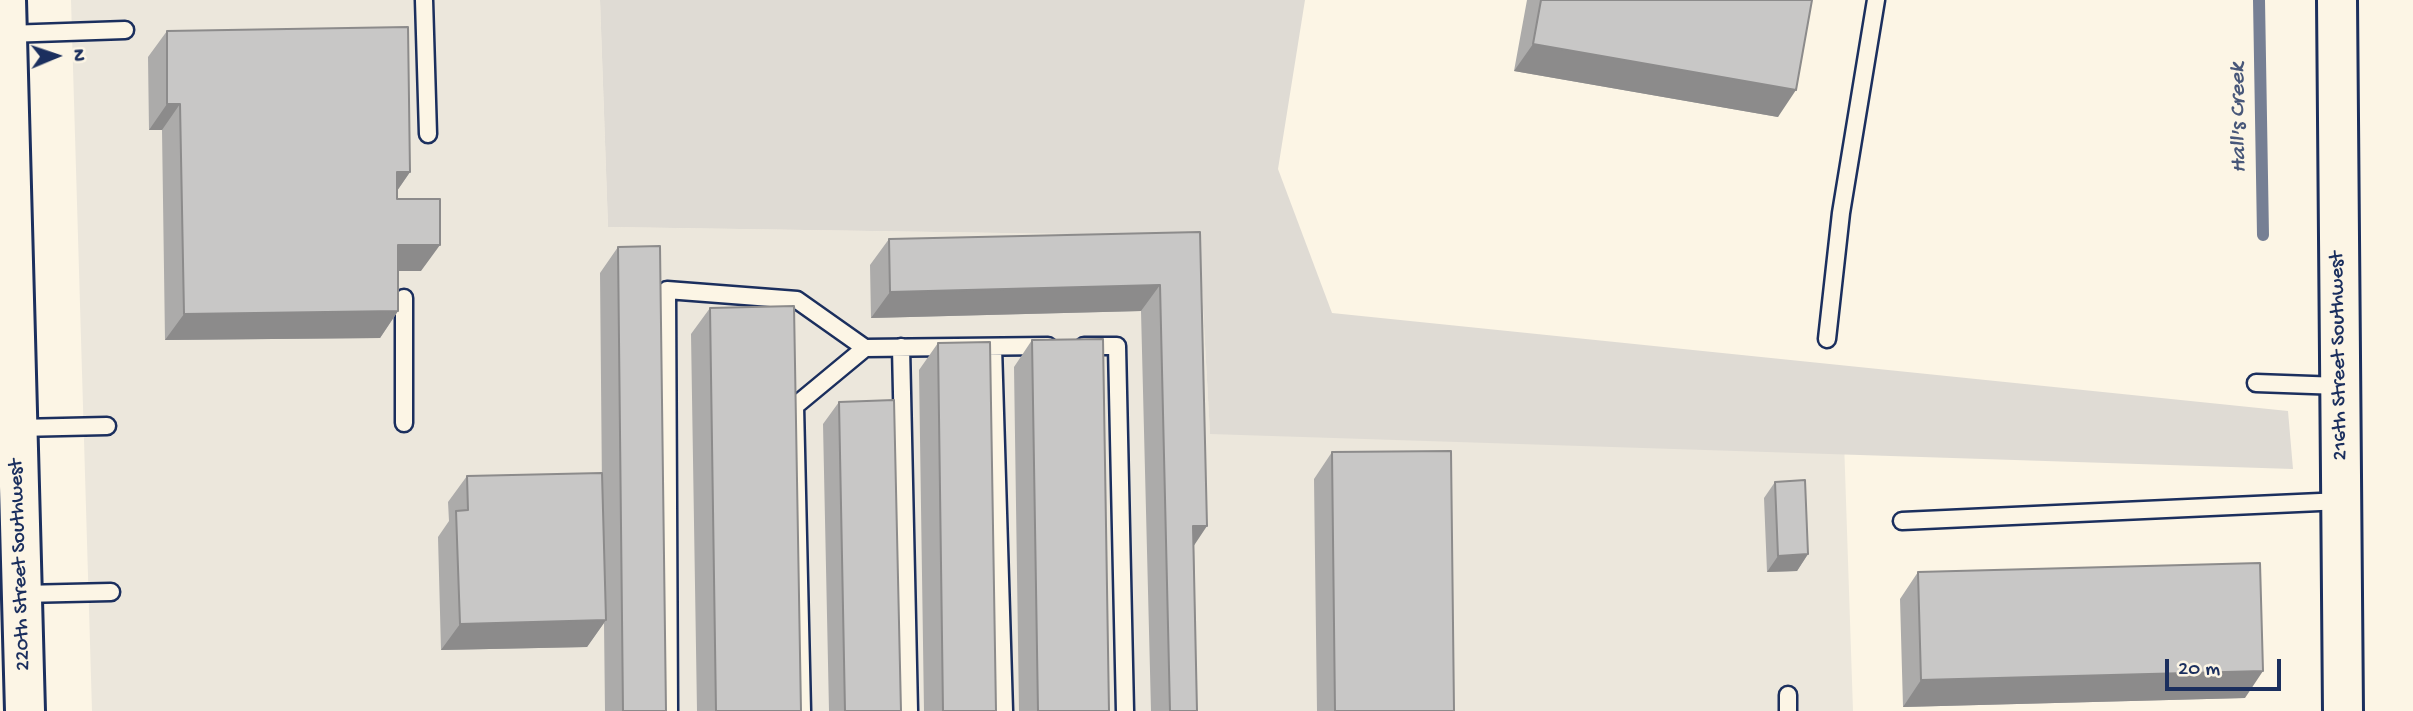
<!DOCTYPE html>
<style>
body{margin:0}
#map{position:relative;width:2413px;height:711px;overflow:hidden;background:#fcf5e5;font-family:"Gochi Hand",sans-serif}
canvas{display:block}
.north{position:absolute;left:21px;top:21px;width:70px;height:70px;-webkit-text-stroke:5px #fcf5e5;paint-order:stroke;rotate:88deg;font-size:19px;font-weight:700;line-height:28px;text-align:center;color:#1b2f5e}
.north::after{content:'';display:block;margin:auto;width:24px;height:32px;background:#1b2f5e;clip-path:polygon(50% 0,100% 100%,50% 72%,0 100%)}
.scale{position:absolute;left:2165px;top:659px;width:116px;height:32px;box-sizing:border-box;border:4px solid #1b2f5e;border-top:0;padding-left:9px;font-size:21px;line-height:24px;white-space:nowrap;color:#1b2f5e;-webkit-text-stroke:5px #fcf5e5;paint-order:stroke}
</style>
<div id="map">
<canvas width="2413" height="711"></canvas>
<div class="north">N</div>
<div class="scale">20 m</div>
</div>
<script>
const ctx = document.querySelector('canvas').getContext('2d');
ctx.lineJoin = 'round';
function fillPath(path, color) { ctx.fillStyle = color; ctx.fill(path, 'evenodd'); }
function stroke(path, color, width, dash) { ctx.strokeStyle = color; ctx.lineWidth = width; ctx.lineCap = dash ? 'butt' : 'round'; ctx.setLineDash(dash || []); ctx.stroke(path); }
function write(font, color, halo, rows, align = 'center') {
  ctx.font = font + ' "Gochi Hand",sans-serif'; ctx.lineWidth = 6; ctx.setLineDash([]); ctx.textBaseline = 'middle'; ctx.strokeStyle = halo; ctx.fillStyle = color; for (const [text, x, y, turn = 0] of rows) {
    ctx.save(); ctx.translate(x, y); ctx.rotate((+turn || 0) * Math.PI / 180); ctx.textAlign = isNaN(turn) ? turn : align; if (halo) ctx.strokeText(text, 0, 0); ctx.fillText(text, 0, 0); ctx.restore();
  }
}
const built = new Path2D(`
 M71,0H600L608,227L1199,236L1210,433L1844,441L1853,711H92Z`);
const green = new Path2D(`
 M600,0H1305L1278,169L1332,313L2288,411L2293,469L1210,434L1199,236L608,227Z`);
const stream = new Path2D(`
 M2259,0L2263,235`);
const lane = new Path2D(`
 M424,0L428,134
 M7,34L125,30
 M1827,339L1841,213L1876,0
 M1084,346H1117L1125,711
 M901,347L909,711
 M993,347L1004,711
 M865,348L1048,346
 M2256,383L2340,386
 M404,423V298
 M18,428L107,426
 M1902,521L2342,501
 M22,594L111,592
 M1788,695V711
 M669,711L667,290L797,300L865,348L795,406L802,711`);
const secondary = new Path2D(`
 M6,0L25,711
 M2337,0L2343,711`);
const wall = new Path2D(`
 M1527,0H1812L1778,117L1514,71Z
 M167,31L410,172L397,191V199L421,271H398V311L380,338L165,340L162,130H149L148,57Z
 M1200,232L1194,546L1197,711H1151L1141,311L871,318L870,265L889,239Z
 M618,247L666,711H588H605L604,623L587,647L441,650L438,537L449,521L448,502L467,476L602,490L600,273Z
 M710,308L801,711H697L691,334Z
 M1032,340L1109,711H1019L1014,367Z
 M938,343L996,711H924L919,370Z
 M839,402L901,711H829L823,424Z
 M1332,452L1454,711H1317L1314,479Z
 M1775,482L1808,554L1797,571L1767,572L1764,498Z
 M1918,572L2245,698L1903,707L1900,599Z`);
const shadedWall = new Path2D(`
 M1533,44L1796,90L1778,117L1514,71Z
 M167,104H180L162,130H149Z
 M397,172H410L392,198Z
 M398,245H440L421,271H379Z
 M1160,285L1141,311L871,318L890,292Z
 M398,311L380,338L165,340L184,314Z
 M1193,526H1207L1189,553Z
 M1808,554L1797,571L1767,572L1778,556Z
 M606,620L587,647L441,650L460,624Z
 M2263,671L2245,698L1903,707L1921,680Z`);
const building = new Path2D(`
 M1541,0H1812L1796,90L1533,44Z
 M408,27L410,172H397V199H440V245H398V311L184,314L180,104H167V31Z
 M1200,232L1207,526H1193L1197,711H1170L1160,285L890,292L889,239Z
 M660,246L666,711H623L618,247Z
 M794,306L801,711H716L710,308Z
 M1103,339L1109,711H1038L1032,340Z
 M990,342L996,711H943L938,343Z
 M894,400L901,711H845L839,402Z
 M1451,451L1454,711H1335L1332,452Z
 M602,473L606,620L460,624L456,511L468,510L467,476Z
 M1805,480L1808,554L1778,556L1775,482Z
 M2260,563L2263,671L1921,680L1918,572Z`);
const streetNames = [
 ["216th Street Southwest",2340,356,-91],
 ["220th Street Southwest",21,565,-92]
];
const waterNames = [
 ["Hall's Creek",2240,118,-91]
];
fillPath(built, '#ece7dc');
fillPath(green, '#dfdbd4');
stroke(stream, '#767f94', 12);
stroke(lane, '#1b2f5e', 21);
stroke(secondary, '#1b2f5e', 44);
stroke(lane, '#fcf5e5', 16);
stroke(secondary, '#fcf5e5', 38);
fillPath(wall, '#acabaa');
fillPath(shadedWall, '#8c8b8b');
fillPath(building, '#c8c7c6');
stroke(building, '#8c8b8b', 2);
write('21px', '#1b2f5e', '#fcf5e5', streetNames);
write('italic 23px', '#485779', '#fcf5e5', waterNames);
</script>
